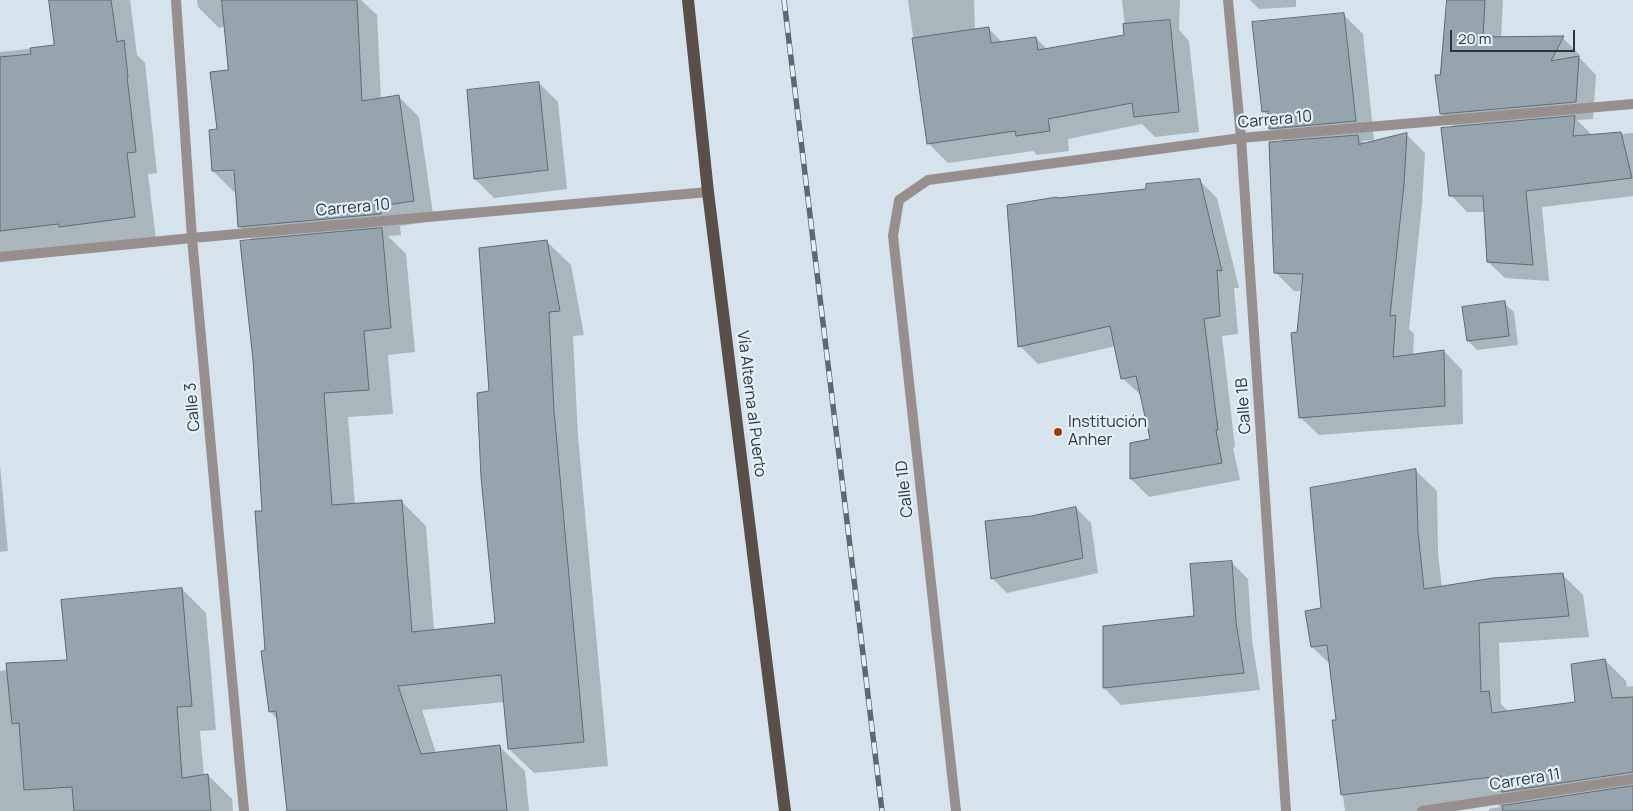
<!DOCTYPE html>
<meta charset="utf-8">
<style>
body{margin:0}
#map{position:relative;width:1633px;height:811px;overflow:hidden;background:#d6e3ec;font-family:Manrope,sans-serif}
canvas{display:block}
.scale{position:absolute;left:1450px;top:30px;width:125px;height:22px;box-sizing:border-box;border:2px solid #2f3437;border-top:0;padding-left:6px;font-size:15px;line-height:18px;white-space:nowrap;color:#2f3437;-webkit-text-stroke:4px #e3f0fa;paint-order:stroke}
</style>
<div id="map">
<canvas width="1633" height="811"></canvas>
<div class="scale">20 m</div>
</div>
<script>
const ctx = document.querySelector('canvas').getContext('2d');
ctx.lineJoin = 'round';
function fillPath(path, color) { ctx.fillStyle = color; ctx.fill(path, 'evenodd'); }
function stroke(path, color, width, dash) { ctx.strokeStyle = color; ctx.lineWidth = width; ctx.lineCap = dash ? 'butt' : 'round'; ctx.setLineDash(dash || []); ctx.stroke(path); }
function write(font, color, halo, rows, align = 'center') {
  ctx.font = font + ' Manrope,sans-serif'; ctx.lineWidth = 4.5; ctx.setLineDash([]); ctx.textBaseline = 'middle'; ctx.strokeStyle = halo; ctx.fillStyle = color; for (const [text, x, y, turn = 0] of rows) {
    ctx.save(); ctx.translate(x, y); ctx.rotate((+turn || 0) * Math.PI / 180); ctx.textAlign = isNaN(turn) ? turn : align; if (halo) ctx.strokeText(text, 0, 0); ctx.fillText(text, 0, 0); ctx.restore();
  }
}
const shadow = new Path2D(`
 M50,0H130L137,55L145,63L157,173L148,174L156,239L0,256V52L56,46Z
 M197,0H361L377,15L381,99L398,96L419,117L434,221L400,226L401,235L388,236L406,254L415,352L388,355L393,414L348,417L355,505L402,502L426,526L434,630L496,624L490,392L546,241L571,265L584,335L573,336L578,436L608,766L534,773L509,749L505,702L422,710L436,753L500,747L525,771L529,811H288L278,720L270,711L266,651L263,512L254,360V241L239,226L237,191L234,192L213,171L218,130L230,71L226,26L219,28L198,7Z
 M908,0H974L975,30L988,28L1002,42L1036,38L1048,50L1126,36L1122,0H1180L1179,30L1189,41L1199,132L1155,137L1142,124L1068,139L1069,151L1037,155L1033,151L948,163L928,143Z
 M1250,0H1296V7L1259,9Z
 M1448,0H1503L1501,38H1563L1580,55L1579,57L1596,75L1593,119L1577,120L1591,134V136L1633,133V196L1542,207L1549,281L1505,278L1488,262L1485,212H1467L1451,195L1455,128L1441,113V76Z
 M1344,15L1363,34L1374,140L1362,141L1365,144L1407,135L1425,153L1422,204L1409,329L1414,334L1413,356L1444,351L1462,370L1463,424L1319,435L1300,417L1298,333L1303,291H1294L1275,272L1284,142L1270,128V118L1263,111Z
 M539,83L558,102L567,189L494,198L475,179Z
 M1199,180L1217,198L1239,288H1234L1238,334L1222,336L1235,447L1233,448L1240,480L1149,497L1131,479V444L1152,440L1142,396L1122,378L1116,346L1038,364L1020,346L1058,199L1148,190Z
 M1504,303L1514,312L1518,345L1477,350L1468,341Z
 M0,465L8,551L0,552Z
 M1416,471L1437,491L1438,553L1442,588L1562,574L1583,595L1589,637L1499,643L1501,704L1509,712L1577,703L1605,660L1626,681L1627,687L1633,686V811H1489V809L1500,807L1493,800L1440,811H1345L1333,722L1337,721L1331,665L1312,647L1322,609Z
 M1076,508L1091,523L1098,573L1007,593L992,578L1031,517Z
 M1231,562L1248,579L1252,640L1260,690L1121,705L1104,688V628L1195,617Z
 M182,589L206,613L216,730L200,731L204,776L208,775L232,799L233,811H0V671L69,661Z`);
const building = new Path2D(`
 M49,0H111L117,42L124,40L128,77H127L136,152L127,153L135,217L59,227L58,224L0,231V57L31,54L30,48L54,45Z
 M222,0H357L362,101L399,95L414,201L380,206L381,214L238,227L234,170L212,171L209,130L217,129L210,72L228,70Z
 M1447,0H1485L1483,37L1564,36L1551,61L1579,56L1576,102L1440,114L1435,75H1440Z
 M1344,13L1356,121L1269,129L1268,111L1262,112L1252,22Z
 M1170,20L1179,112L1134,117L1132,103L1048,119L1050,131L1016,136L1015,131L927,144L912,38L989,27L991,43L1036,37L1038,50L1124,35L1123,24Z
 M539,82L548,170L474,179L467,90Z
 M1575,116L1573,136L1621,132L1632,178L1526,191L1533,265L1487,262L1483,196H1449L1441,128Z
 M1407,133L1404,184L1390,316L1396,315L1393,357L1444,350L1445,406L1299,418L1291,333L1297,332L1303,274L1274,273L1269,142L1358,135L1359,144Z
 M1200,179L1222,271L1217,270L1220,316L1204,319L1218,430H1216L1222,463L1130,479V443L1150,439L1136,376L1121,379L1110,326L1018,347L1007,205L1057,197L1058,198L1146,189V184Z
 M382,228L391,328L364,331L369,390L324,393L332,505L402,500L412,632L495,623L481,477L477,393L489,391L479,248L547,240L560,311L549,312L554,411L584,742L508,749L501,675L398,686L421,754L500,745L507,811H287L276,711L269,712L261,651L265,650L255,511H262L253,360L240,241Z
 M1505,301L1509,336L1467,341L1462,307Z
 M1416,469L1418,532L1424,589L1493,578L1563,573L1569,616L1479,623L1481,692L1489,691L1492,713L1575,702L1571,664L1605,659L1612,698L1633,697V772L1502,792L1501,776L1341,795L1332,720H1336L1327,645L1311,647L1305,611L1321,608L1310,488Z
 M1076,507L1083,558L991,579L985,521L1031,516Z
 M1232,561L1236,622L1244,673L1103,688V626L1194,616L1190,564Z
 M182,588L192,706L177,707L182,778L208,774L211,811H74L72,787L24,790L19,723L12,724L6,663L67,660L61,600Z
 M1633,786V811H1503L1502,806Z`);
const minor = new Path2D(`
 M176,0L192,238L244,811
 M1228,0L1241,138L1286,811
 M0,257L192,238L708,192
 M956,811L893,236L899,200L928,180L1241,138L1633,104
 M1422,811L1633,779`);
const primary = new Path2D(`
 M688,0L708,192L785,811`);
const rail = new Path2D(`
 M784,0L882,811`);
const markers = [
 [1058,432,5,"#a03d05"]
];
const streetNames = [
 ["Carrera 10",1275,120,-5],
 ["Carrera 10",353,208,-5],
 ["Vía Alterna al Puerto",751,404,83],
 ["Calle 1B",1244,406,-94],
 ["Calle 3",193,407,-95],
 ["Calle 1D",905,489,-96],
 ["Carrera 11",1525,780,-9]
];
const poiNames = [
 ["Institución",1068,423],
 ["Anher",1068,441]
];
fillPath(shadow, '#0003');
fillPath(building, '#97a4ad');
stroke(building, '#5f6b72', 1);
stroke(minor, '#968f8d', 10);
stroke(primary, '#594e49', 12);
stroke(rail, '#61686d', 5.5);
stroke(rail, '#e3f0fa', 4, [11]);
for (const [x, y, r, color] of markers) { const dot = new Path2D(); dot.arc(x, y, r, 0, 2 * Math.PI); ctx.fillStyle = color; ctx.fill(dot); stroke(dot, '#e3f0fa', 2); }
write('16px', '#2f3437', '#e3f0fa', streetNames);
write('16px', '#2f3437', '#e3f0fa', poiNames, 'left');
</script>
